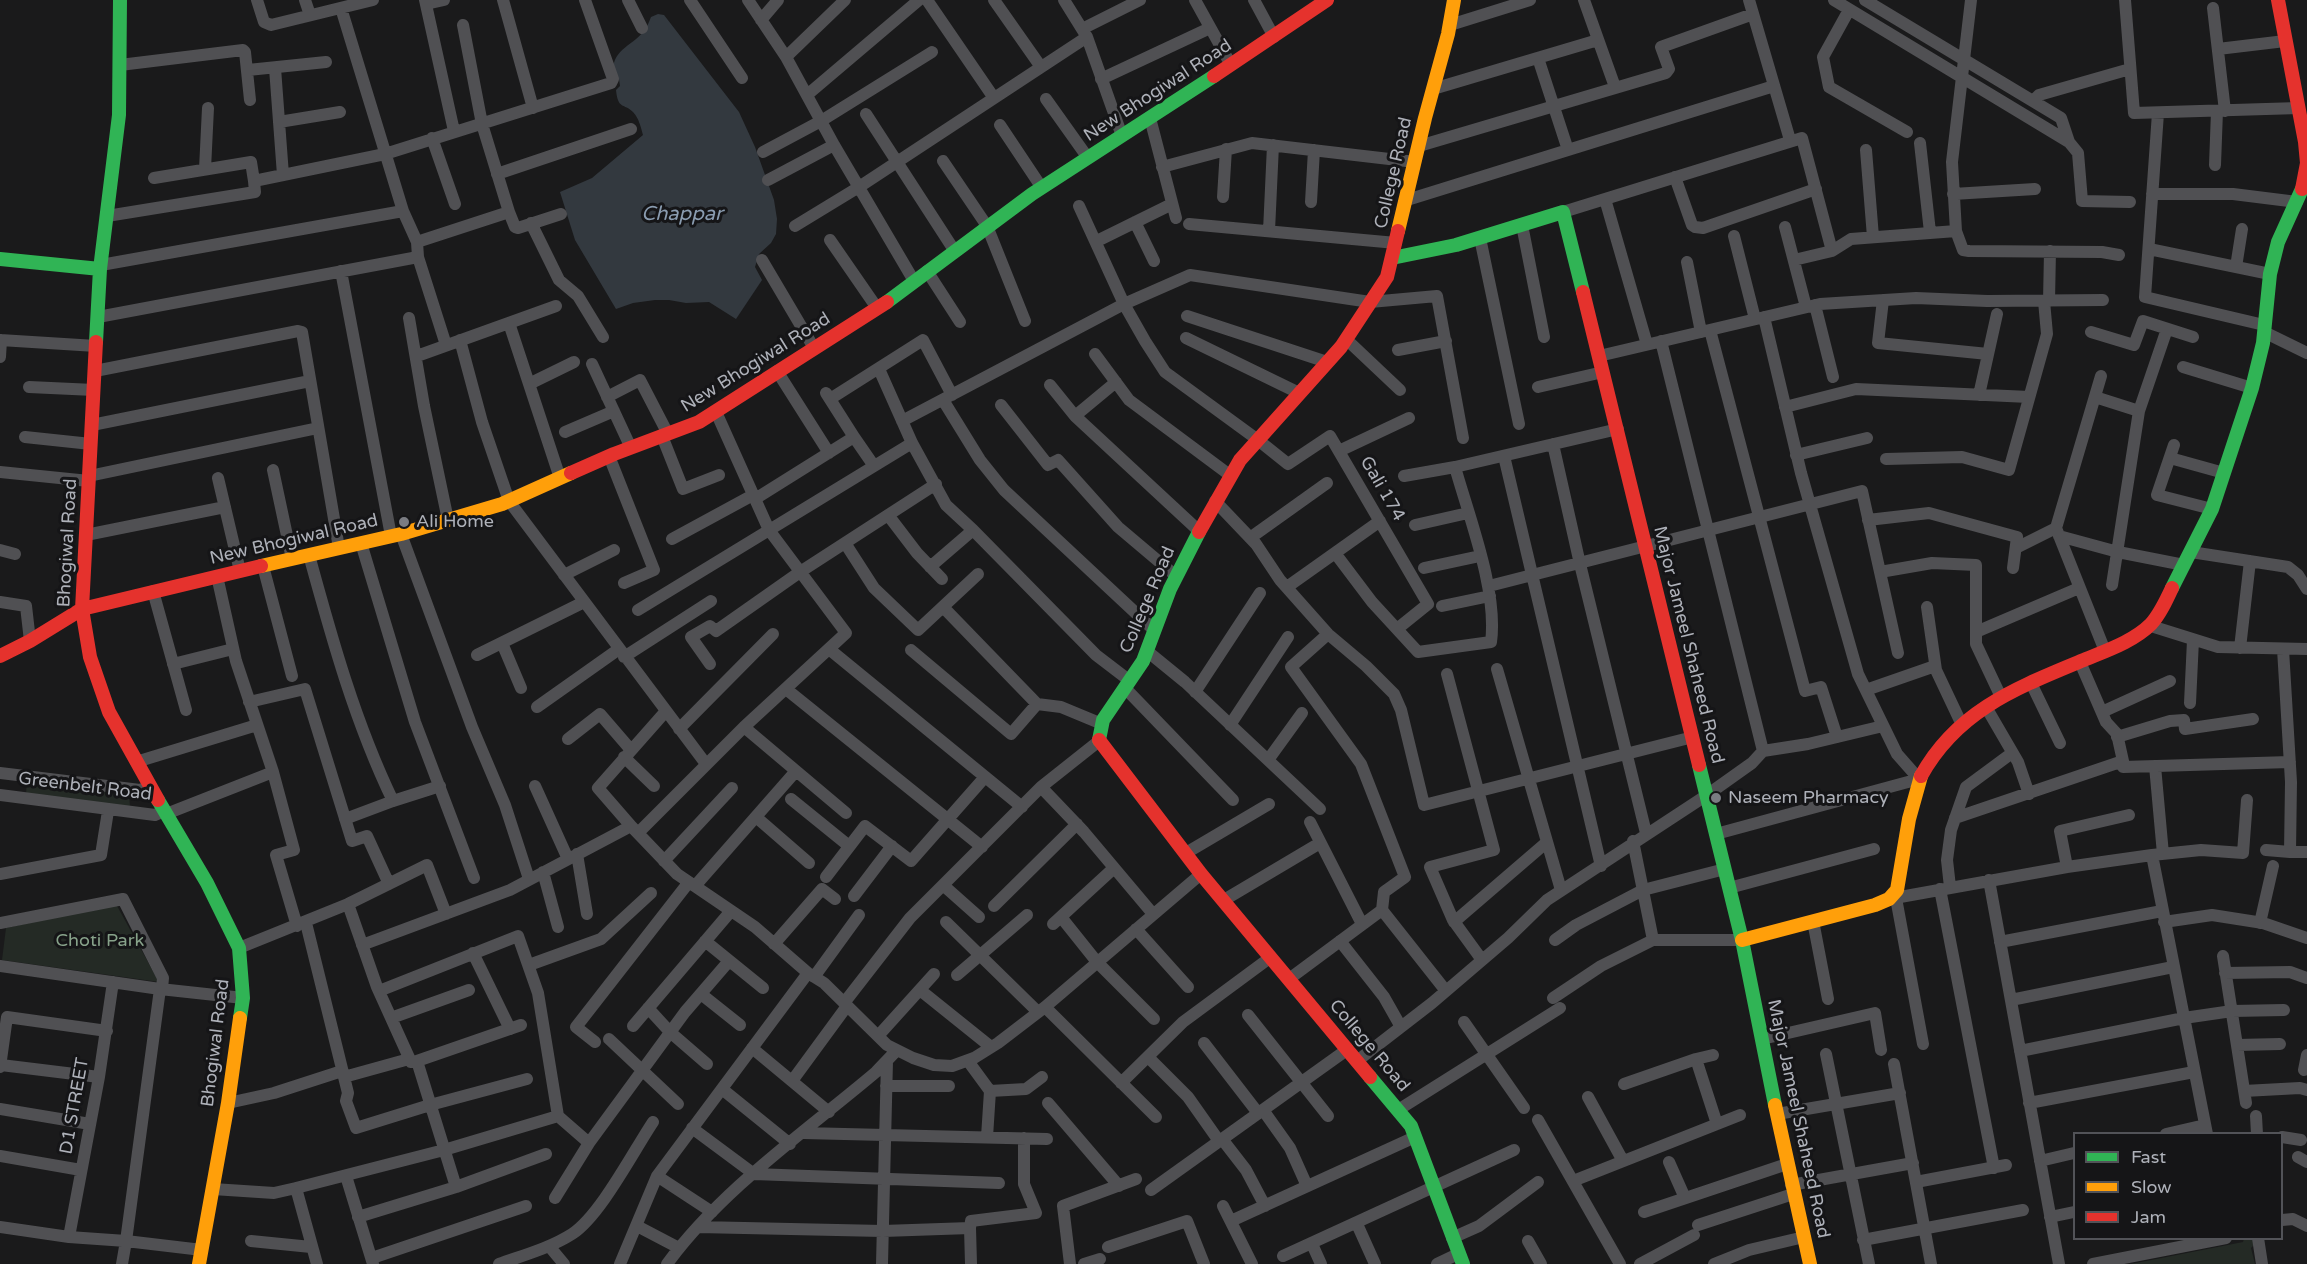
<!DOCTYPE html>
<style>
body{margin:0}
#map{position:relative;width:2307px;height:1264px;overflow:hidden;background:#1a1a1b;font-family:"Varela Round",sans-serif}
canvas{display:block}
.legend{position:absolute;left:2073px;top:1132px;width:210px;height:108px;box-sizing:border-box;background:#151517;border:2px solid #525358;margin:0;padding:8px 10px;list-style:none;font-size:18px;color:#aeb1b9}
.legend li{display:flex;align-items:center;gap:12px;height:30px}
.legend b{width:30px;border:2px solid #525358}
</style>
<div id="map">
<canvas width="2307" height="1264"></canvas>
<ul class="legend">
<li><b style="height:8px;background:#30b455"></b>Fast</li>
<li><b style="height:8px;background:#ff9f0a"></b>Slow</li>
<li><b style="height:8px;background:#e5322d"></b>Jam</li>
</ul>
</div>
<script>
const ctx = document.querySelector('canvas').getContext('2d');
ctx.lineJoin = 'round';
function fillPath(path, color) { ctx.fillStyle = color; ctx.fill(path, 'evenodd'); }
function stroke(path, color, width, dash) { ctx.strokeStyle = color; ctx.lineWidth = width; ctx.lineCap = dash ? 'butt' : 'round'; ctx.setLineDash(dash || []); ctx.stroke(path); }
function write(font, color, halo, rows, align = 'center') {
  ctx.font = font + ' "Varela Round",sans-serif'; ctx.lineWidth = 6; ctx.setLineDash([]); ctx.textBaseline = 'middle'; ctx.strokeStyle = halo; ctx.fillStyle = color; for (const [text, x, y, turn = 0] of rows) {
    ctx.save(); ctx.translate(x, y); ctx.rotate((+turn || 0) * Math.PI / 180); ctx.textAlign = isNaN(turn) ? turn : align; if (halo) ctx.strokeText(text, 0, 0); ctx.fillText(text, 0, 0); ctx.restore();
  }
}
const green = new Path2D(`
 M27,780L129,792L130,807L26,794Z
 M116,904L159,982L2,960L6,928Z
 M2244,1239H2255L2256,1243L2251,1248L2255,1264H2131L2243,1242Z`);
const water = new Path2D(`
 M658,14L664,15L739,112L755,147L774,200L777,219L776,234L771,243L759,254L755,267L762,280L736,319L709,302L686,303L669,300H655L633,303L616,309L575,240L560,192L592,178L643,135C641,128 639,118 633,112C624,103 618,110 616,90L620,86L619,79L613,76C611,49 630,48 644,31C647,27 649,22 651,17Z`);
const street = new Path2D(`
 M257,0L264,22L271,25L373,0
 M305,0L310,15
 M425,0L454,131
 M503,0L533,108
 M628,0L642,28
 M690,0L742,78
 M748,0L786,57L834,145L914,281
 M927,0L994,98
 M994,0L1041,67
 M1064,0L1087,37L1122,136
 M1195,0L1231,65
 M1254,0L1274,37
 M1584,0L1615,87
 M1749,0L1790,140
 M1834,0L2069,142
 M1865,0L2061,118L2069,142L2078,153L2082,201L2130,202
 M2125,0L2134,113L2299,108
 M426,4L444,0
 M341,8L403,211L417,242L418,257L446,345
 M2213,8L2225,111
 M1849,10L1823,57L1829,87L1907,132
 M761,20L778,0
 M1450,25L1530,0
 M1082,29L1140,0
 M2218,49L2285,41
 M786,57L845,0
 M1538,58L1568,150
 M120,65L243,50L245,52L250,100
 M275,68L283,175
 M248,70L326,62
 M1101,79L1210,28
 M1433,89L1598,40
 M807,95L919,0
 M1046,99L1088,158
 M2033,101L2039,95L2130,69
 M2158,113L2145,297L2264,325
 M866,114L954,250
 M1150,118L1176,218
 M279,122L340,112
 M1000,125L1042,188
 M432,138L455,204
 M1920,143L1930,232
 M1419,146L1666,73L1669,69L1661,47L1753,14
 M1866,150L1873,237
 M763,152L821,121L932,52
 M943,161L987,226L1025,321
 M2215,165L2217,111
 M1162,167L1252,143L1415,162
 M205,169L208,108
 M497,174L631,129
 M1675,177L1692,225L1695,227L1703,228L1816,189
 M154,178L251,162L254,181
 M768,180L834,145
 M1953,194L2035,189
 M2152,194H2233L2297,202
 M1223,197L1226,149
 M1605,199L1646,341
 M1407,200L1774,86
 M1311,202L1314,150
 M1079,206L1124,304L1145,341L1165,372L1258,440L1288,464L1330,436L1428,604L1397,629
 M509,212L515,227L518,228L561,214
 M1563,212L1802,138L1832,251L1794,260
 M107,216L255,192L254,181L385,154L611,83L613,79L585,0
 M1135,222L1154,261
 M531,223L559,280L578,296L603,337
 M1189,224L1396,243
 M1522,225L1544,337
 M795,226L859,187L1087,37
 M1785,227L1806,307
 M1269,231L1273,145
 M1956,231L1952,162L1971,0
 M1734,236L1755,319
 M1480,238L1519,424
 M830,240L877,308
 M1097,241L1172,204
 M417,242L509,212L482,124L463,25
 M2149,249L2270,274
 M1832,251L1851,239L1956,231L1963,250L1969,251L2102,252L2119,255
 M762,260L814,348
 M1687,262L1701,332
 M101,265L403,211
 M2236,267L2242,229
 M341,271L391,536
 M927,271L960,322
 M1883,300L1878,343L1988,354
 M2049,301L2050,251
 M1815,305L1833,377
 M1187,316L1327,362
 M98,317L418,257
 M409,318L424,406L448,520
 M509,323L560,478
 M1710,330L1805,691L1821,687L1837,737
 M2091,332L2134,345L2143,321L2193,337
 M2264,332L2307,353
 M1186,338L1299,393
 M1346,339L1400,390
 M0,340L96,346
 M460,340L482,422L509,501L706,764
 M1398,350L1446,341
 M1095,354L1129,400L1231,476
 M417,356L556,306
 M1599,356L1820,304L1916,298L1987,301L2103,300
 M0,357L1,340
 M592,364L631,448
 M2183,367L2252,388
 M879,369L912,443L946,505L973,530
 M95,371L298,331L302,332L339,548
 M777,371L829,453
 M2101,376L2056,528L2105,651
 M529,384L574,362
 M1050,385L1075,416L1199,531
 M29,387L94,390
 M1538,387L1603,372
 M826,393L854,437
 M1979,395L1997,314
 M607,397L640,380L668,434
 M2095,397L2139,411
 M830,399L923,340L952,395
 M943,400L980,460L1004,490L1154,630
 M1001,405L1048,465L1058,460L1118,527L1176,576
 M1785,407L1856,389L2029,397
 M1075,416L1116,382
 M902,421L1124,304L1190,275L1370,302L1437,296L1463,438
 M92,425L310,381
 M565,432L614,411
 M662,436L683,489L719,475
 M25,437L91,444
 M1553,444L1580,564L1646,833
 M2174,445L2157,495L2212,509
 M1339,451L1409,418
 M1796,455L1867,438
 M609,456L654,570L624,583
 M1504,456L1601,866
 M2170,458L2224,473
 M1886,459L1962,457L2009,470L2047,334L2044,301
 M273,470L292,559
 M0,472L89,481
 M89,476L318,428
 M1404,476L1455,467
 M218,478L240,571
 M755,499L854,437L874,466
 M1215,501L1256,544L1280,580L1328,634L1366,666L1394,694L1401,710L1424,805L1693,737
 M888,515L917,553L942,579
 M1868,520L1929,513L2017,537L2013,568
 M1415,525L1468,513
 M401,534L472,727L505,805L529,879
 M86,535L225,507
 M2059,536L2118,552L2184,565
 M1250,538L1327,483
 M672,539L753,495
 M361,543L415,722L474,878
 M845,543L874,588L918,630L978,574
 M2016,548L2056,528
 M0,550L15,554
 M2191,552L2288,567L2298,575L2307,589
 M1335,553L1372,602L1418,652L1491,642C1498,591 1469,517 1455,467L1618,429
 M309,555C332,639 355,722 393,801
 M263,566L292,676
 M930,567L973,530L1096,655L1130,681
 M1424,568L1480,556
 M1880,572L1932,563L1976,565V644L2001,697
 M564,575L614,550
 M217,576L236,661L273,772L294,850L276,855L297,926
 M2112,585L2139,411L2167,329
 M1489,586L1862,491L1898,653
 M1287,587L1380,521
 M153,591L186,710
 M0,602L26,606L30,641
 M1442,606L1490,596
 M943,607L1037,704
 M1927,607L1936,670L1962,725
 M638,610L912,443
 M2151,626L2218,647L2307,649
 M1976,632L2079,588
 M1328,634L1291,667L1361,764L1405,877L1384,892L1382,910L1446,991
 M502,643L521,688
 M2240,648L2250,561
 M829,649L1022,807
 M911,650L1011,734L1037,704L1061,707L1102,724
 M1147,651L1185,682L1320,809
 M477,655L584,602
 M624,657L711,601
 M173,664L233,649
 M710,664L691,637L710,626L716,631L800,572L936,484
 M1497,669L1561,890
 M1447,674L1494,850L1430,867L1453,920L1482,960
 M2031,683L2060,743
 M1125,688L1233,800
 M786,689L982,847
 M1866,690L1935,666
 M1195,692L1260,593
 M249,702L305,689L352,841L367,836L389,884
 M2190,703L2193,640
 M537,707L619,649
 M1986,707L2018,762L2029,794
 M2102,712L2170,681
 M1230,725L1288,637
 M744,727L846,813
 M679,729L773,634
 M2117,737L2170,721L2184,720L2185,729L2253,719
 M568,739L600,714L631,750
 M1763,751L1808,744L1883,726
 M624,757L654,786
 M1268,760L1302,713
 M2123,761V767L2290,762
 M136,762L257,725
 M2155,766L2163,854
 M0,773L140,790L150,786
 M535,786L568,859
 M1041,787L1099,741
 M0,795L155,815L164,811
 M791,799L849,846
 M166,814L273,772
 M756,817L809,863
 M1955,818L2123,761L2117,734L2106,722L2080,662
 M345,819L393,801L440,786
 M1310,822L1362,924
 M631,826L598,788L666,711
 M638,833L744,727L846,633L769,530L716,412
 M1716,834L1919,779L1897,754L1858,674L1801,473L1764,317
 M1633,841L1653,940H1742
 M2266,850L2290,852L2291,782L2283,649
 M2290,852H2307
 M1186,853L1269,804
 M577,854L587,914
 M2152,855L2201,850L2243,853L2247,800
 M664,861L732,788
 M2067,867L2060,831L2129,815
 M543,872L558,927
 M0,874L101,855L108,811
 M826,877L865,826L911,861L985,777
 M1989,880L2059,1264
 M943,885L979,917
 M695,886L796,771
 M1950,887L1947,860L1951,830L1966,787L2012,753
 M1729,888L1874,849
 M1940,889L1994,1168
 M854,896L892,846
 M1896,898L1923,1044
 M1889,899L2067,867L2152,855L2207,1134
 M1224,900L1320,843
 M348,904L377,987L411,1062L417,1061L456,1187
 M994,906L1077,824
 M1061,917L1097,962L1154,1019
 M1813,921L1828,999
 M946,922L1038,1012
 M1454,922L1547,842
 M2164,922L2212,915L2263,923L2307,938
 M0,923L123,899L163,978L162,989
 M306,923L348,1093L346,1101L356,1128L430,1105L527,1079
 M2260,923L2273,866
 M1053,924L1114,868
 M1136,929L1188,987
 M1555,940L1576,925L1643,890L1725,869
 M705,941L763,988
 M1340,941L1384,997L1401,1027
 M2000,942L2162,911
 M774,944L822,889L835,899
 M362,945L510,890L631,826L677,874L755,927L808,973L824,983L887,1045L913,1058L934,1065L952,1066L974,1058L998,1043L1045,1007L1201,874
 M239,948L348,904L427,865L446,914
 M473,953L510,1029
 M2223,956L2246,1103
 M529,965L601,939L651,893
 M0,966L160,989
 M2225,973L2290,972L2307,978
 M957,975L1027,915
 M814,977L859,915
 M1289,979L1382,910
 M920,990L991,1047
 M379,991L518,936L538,993L558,1116
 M701,994L740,1025
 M1553,998L1601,966L1653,940
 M2011,1000L2173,967
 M844,1003L910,918L1041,787L1084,832L1153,914
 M1045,1007L1156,1117
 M648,1008L670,1032L707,1064
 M1248,1015L1328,1116
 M391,1018L469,990
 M1464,1022L1524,1108
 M633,1026L731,911
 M878,1036L934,974
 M609,1039L678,1104
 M1762,1039L1875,1013L1881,1050
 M595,1042L576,1027L689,882
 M1204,1043L1258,1113
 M2237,1045L2280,1044
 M752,1048L829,1112
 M2020,1051L2184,1018L2232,1011L2284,1010
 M1826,1054L1869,1264
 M1713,1055L1696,1059L1717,1124
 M1148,1057L1188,1097L1219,1141
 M417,1061L521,1025
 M968,1061L990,1091L987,1137
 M1357,1061L1432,1003L1508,938L1547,900L1707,795L1752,763L1763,751L1661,341
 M1894,1064L1931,1264
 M1,1065L99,1077
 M0,1067L7,1017L107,1031
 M2304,1070L2307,1055
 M344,1077L409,1059
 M792,1081L847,1006
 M1121,1083L1183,1022L1271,957
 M1624,1084L1696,1059
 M886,1086H949
 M722,1089L790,1144
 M990,1091L1026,1089L1042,1077
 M2244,1091L2300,1088L2307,1090
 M1588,1097L1623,1161
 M228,1103L274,1093L342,1071
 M1048,1103L1119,1186
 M2029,1103L2194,1072
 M0,1109L90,1124
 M1263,1110L1290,1148L1307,1186
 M1398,1110L1560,1008
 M1777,1114L1900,1093
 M2256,1116L2257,1134
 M1538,1120L1620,1264
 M692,1128L754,1174L999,1183
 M804,1133L1047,1139
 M2166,1134L2205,1125
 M2282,1137L2301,1140
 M1222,1139L1246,1170L1265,1206
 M589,1143L685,1012L729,961
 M0,1156L81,1170
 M2298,1157L2307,1162
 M2040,1161L2074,1153
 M1669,1162L1685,1198
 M346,1176L373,1264
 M657,1176L712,1212
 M1573,1181L1740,1115
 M1916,1182L2006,1165
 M1791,1185L1913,1163
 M296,1188L317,1264
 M213,1189L274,1193L296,1188L444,1150L558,1116L589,1143L555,1198
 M1151,1190L1348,1049
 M1223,1206L1252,1264
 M1644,1212L1787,1164
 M358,1217L456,1187L546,1154
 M2050,1217L2074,1212
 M2282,1220L2293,1219L2307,1226
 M1231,1221L1415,1137
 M1357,1224L1375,1264
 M1698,1225L1793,1194
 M637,1226L679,1248
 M0,1227L69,1237L126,1241L160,989L243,998
 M698,1227L883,1231L970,1228
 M970,1228L971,1221L1036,1213L1024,1184V1138
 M970,1228L971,1264
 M69,1237L99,1077L113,982
 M1452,1238L1479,1226L1538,1182
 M2258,1238L2262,1264
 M1863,1240L2023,1210
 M251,1241L311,1247
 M1528,1241L1541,1264
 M1312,1244L1321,1264
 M549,1246L564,1264
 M1108,1247L1187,1221L1204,1264
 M1283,1256L1514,1150
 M372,1258L526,1206
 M122,1264L126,1241L202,1250
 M499,1264C524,1255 550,1248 572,1234C600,1216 633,1152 653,1122
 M620,1264L657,1176L808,973
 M667,1264C722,1189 805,1132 876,1072L896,1051
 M882,1264L887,1061
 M1070,1264L1063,1206L1136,1179
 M1084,1264L1100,1259
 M1437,1264L1458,1254
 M1640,1264L1694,1235
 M1714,1264L1749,1250L1804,1237
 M2093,1264L2226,1238`);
const fast = new Path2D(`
 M1392,258L1456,245L1563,212L1583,292
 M0,259L100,269
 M887,302L1032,194L1214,76
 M96,342L100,269L119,115L120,0
 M2172,588L2212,509L2252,388L2263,343L2270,274L2278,242L2302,189
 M1099,740L1103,720L1143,661L1170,589L1199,532
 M1699,765L1742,940L1775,1105
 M158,800L207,883L239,948L243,998L240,1018
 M1370,1077L1411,1126L1463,1264`);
const slow = new Path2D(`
 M1398,231L1425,118L1448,34L1454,0
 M261,566L401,534L502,504L571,473
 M1742,940L1875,905L1889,899L1897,890L1909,819L1921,776
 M1775,1105L1810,1264
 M199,1264L228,1103L240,1018`);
const jam = new Path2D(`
 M2278,0L2305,142L2307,163L2302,189
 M1214,76L1327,0
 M1583,292L1699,765
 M96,342L82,609L90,657L109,712L158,800
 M571,473L614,454L699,422L887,302
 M1199,532L1240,460L1341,347L1387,277L1398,231
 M0,656L30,641L82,609L261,566
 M1099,740L1201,874L1370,1077
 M1921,776C1958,709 2019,687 2086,659C2108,650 2134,641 2151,624C2160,614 2166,601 2172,588`);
const markers = [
 [404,522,6,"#7a7c82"],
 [1716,798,6,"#7a7c82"]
];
const streetNames = [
 ["New Bhogiwal Road",1158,91,-33],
 ["College Road",1394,173,-77],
 ["New Bhogiwal Road",756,363,-32],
 ["Gali 174",1382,489,60],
 ["New Bhogiwal Road",294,540,-13],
 ["Bhogiwal Road",68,543,-87],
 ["College Road",1148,600,-67],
 ["Major Jameel Shaheed Road",1688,645,76],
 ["Greenbelt Road",85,787,7],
 ["Bhogiwal Road",216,1043,-83],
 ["College Road",1369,1046,50],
 ["D1 STREET",75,1106,-80],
 ["Major Jameel Shaheed Road",1798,1119,78]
];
const poiNames = [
 ["Ali Home",416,522],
 ["Naseem Pharmacy",1728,798]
];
const parkNames = [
 ["Choti Park",100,941]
];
const waterNames = [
 ["Chappar",682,215]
];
fillPath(green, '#242a25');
fillPath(water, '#33393f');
stroke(street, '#505053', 12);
stroke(fast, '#30b455', 14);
stroke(slow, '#ff9f0a', 14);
stroke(jam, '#e5322d', 14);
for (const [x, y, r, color] of markers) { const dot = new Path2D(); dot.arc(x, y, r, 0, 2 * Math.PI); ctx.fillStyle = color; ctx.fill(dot); stroke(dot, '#151517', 2); }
write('18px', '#aeb1b9', '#151517', streetNames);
write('18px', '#aeb1b9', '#151517', poiNames, 'left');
write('18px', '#87a28a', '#151517', parkNames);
write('italic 20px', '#8a9cb0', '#151517', waterNames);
</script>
